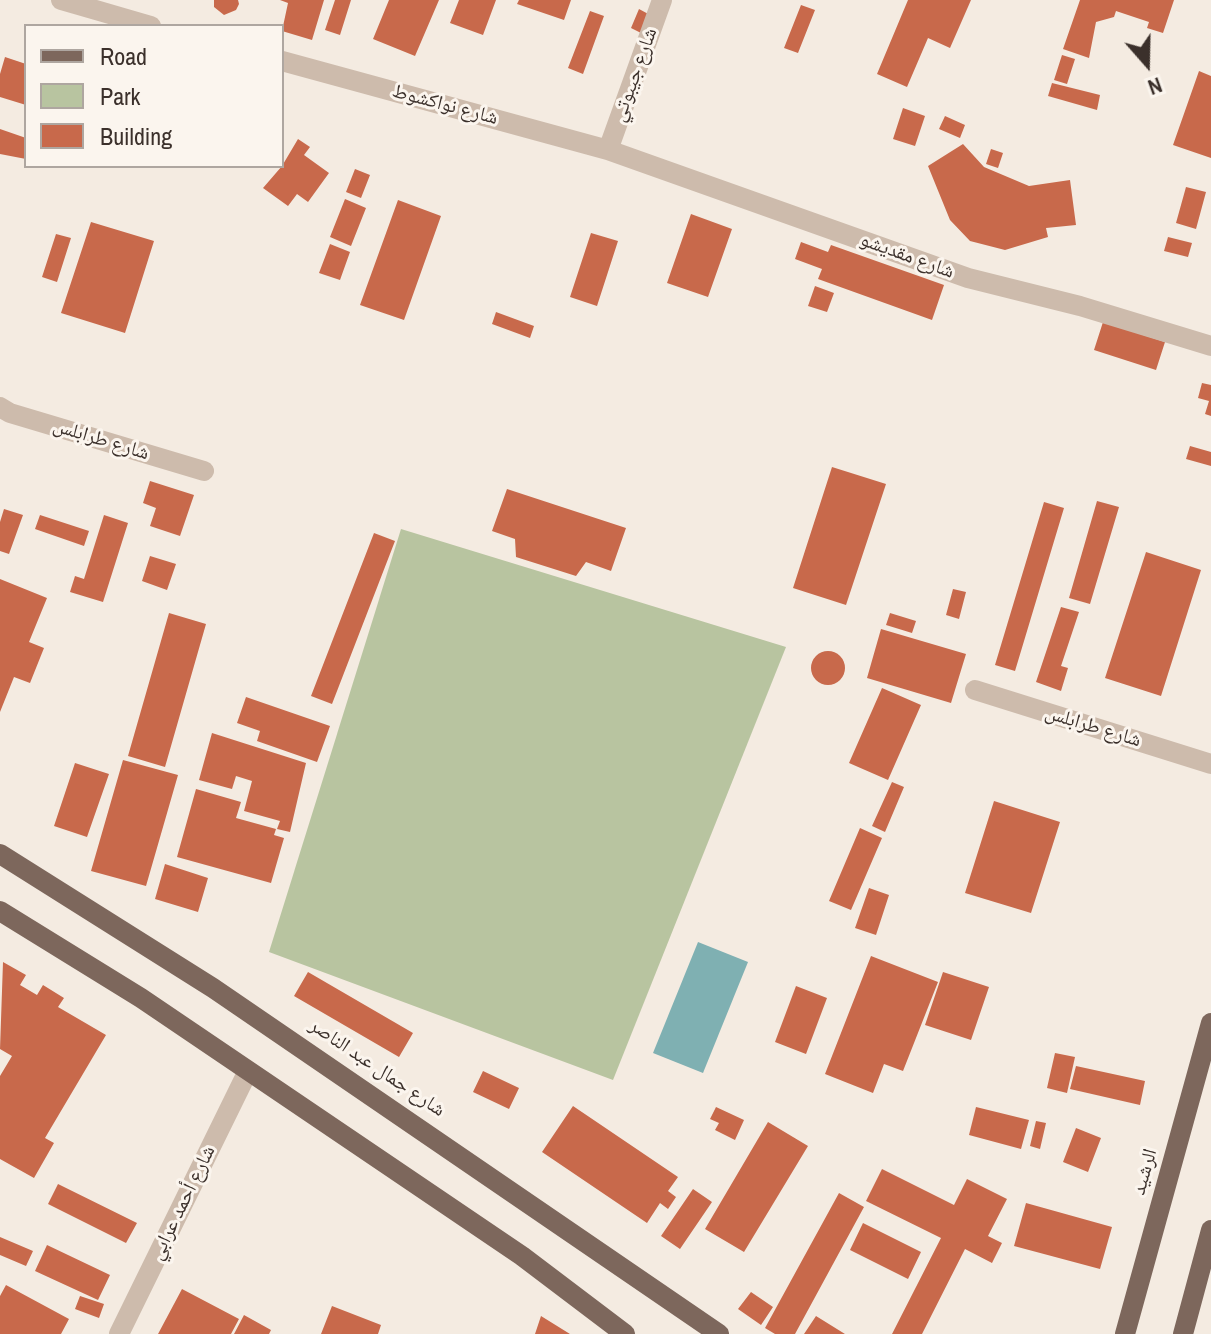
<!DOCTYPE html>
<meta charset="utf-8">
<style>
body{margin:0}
#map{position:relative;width:1211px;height:1334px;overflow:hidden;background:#f4ebe1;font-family:"Archivo Narrow",sans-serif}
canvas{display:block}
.legend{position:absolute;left:24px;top:24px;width:260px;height:144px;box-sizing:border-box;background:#fbf5ee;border:2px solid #aea6a0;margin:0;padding:10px 14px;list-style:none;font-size:24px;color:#3b302b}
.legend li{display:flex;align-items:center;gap:16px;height:40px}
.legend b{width:40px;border:2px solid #aea6a0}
.north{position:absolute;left:1107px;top:24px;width:80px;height:80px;-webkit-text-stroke:6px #fbf5ee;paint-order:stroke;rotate:160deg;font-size:22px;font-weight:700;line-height:32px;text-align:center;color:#3b302b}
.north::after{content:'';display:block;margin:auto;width:28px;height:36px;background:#3b302b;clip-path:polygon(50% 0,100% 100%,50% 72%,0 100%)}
</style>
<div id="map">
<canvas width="1211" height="1334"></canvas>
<ul class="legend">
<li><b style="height:10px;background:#7d675c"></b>Road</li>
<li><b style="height:22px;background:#b8c4a0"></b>Park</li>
<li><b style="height:22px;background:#c8694b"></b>Building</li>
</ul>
<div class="north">N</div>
</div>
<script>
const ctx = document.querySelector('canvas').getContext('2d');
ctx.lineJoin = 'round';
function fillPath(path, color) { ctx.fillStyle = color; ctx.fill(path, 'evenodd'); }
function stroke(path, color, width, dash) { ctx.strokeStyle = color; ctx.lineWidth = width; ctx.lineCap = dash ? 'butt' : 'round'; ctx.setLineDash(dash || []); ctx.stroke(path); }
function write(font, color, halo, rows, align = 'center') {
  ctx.font = font + ' "Archivo Narrow","Noto Naskh Arabic",sans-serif'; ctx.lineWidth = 6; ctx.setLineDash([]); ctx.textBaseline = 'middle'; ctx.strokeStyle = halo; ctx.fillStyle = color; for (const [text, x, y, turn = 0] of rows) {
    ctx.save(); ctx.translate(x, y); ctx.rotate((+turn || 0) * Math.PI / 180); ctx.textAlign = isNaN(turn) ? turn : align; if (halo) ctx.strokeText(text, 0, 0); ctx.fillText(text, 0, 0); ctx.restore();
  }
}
const green = new Path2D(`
 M401,529L786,647L613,1080L269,952Z`);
const water = new Path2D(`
 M698,942L748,962L703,1073L653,1053Z`);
const building = new Path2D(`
 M214,0H238L239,4L236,10L224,15L214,7Z
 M280,0H324L312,40L282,31L288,3Z
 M335,0H351L340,35L325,30Z
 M389,0H439L415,56L373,39Z
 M459,0H496L483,35L450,23Z
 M519,0H571L564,20L517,4Z
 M908,0H971L950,48L928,38L907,87L877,74Z
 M1080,0H1174L1163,33L1147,28L1149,22L1116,11L1114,17L1096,22L1089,58L1063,49Z
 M801,5L815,10L798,53L784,48Z
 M639,9L652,16L643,34L631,28Z
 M590,11L604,16L583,74L568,68Z
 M1062,55L1075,59L1067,84L1054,80Z
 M5,57L26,64V105L0,97V74Z
 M1199,71L1211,76V158L1173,145Z
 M1052,83L1100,95L1097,110L1048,96Z
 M903,108L925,116L915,146L893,139Z
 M945,116L965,125L960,138L939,129Z
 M0,129L26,138V159L0,154Z
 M298,139L310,147L304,155L329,173L308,202L297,194L288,206L263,188L282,166Z
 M963,144L984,167L1029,186L1070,180L1076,225L1046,228L1048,237L1005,250L970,241L950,220L928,166Z
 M991,149L1003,153L998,168L986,164Z
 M355,169L370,175L361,198L346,192Z
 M1186,187L1206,192L1196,229L1176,223Z
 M345,199L366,208L351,246L330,237Z
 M398,200L441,216L404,320L360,305Z
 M691,214L732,229L708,297L667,283Z
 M91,222L154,241L125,333L61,313Z
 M591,233L618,241L597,306L570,297Z
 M56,234L71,238L57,282L42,277Z
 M1168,237L1192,243L1188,257L1164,251Z
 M801,242L828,252L831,245L944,285L932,320L818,279L822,269L795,259Z
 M330,244L350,252L340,280L319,273Z
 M815,286L834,293L827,312L808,306Z
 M496,312L534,326L530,338L492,324Z
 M1103,322L1165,342L1156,370L1094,350Z
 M1202,383L1211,385V416L1205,414L1209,401L1198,398Z
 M1190,446L1211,452V466L1186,459Z
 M832,467L886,484L846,605L793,588Z
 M150,481L194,495L180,536L150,526L156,508L143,503Z
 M507,489L626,528L611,571L586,562L576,576L516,557L515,539L492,531Z
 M1097,501L1119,507L1090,604L1069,598Z
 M1044,502L1064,508L1015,671L995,665Z
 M4,509L23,515L9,554L0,551V522Z
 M40,515L89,531L84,546L35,529Z
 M104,515L128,523L103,602L70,592L75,576L84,579Z
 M374,533L395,541L332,704L311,696Z
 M1146,552L1201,570L1161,696L1105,678Z
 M150,556L176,564L167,590L142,581Z
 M0,579L47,598L29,642L44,648L30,683L14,677L0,712Z
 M953,589L966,592L959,619L946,615Z
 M1061,607L1079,612L1061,666L1068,668L1061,691L1036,682Z
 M169,613L206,624L165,767L128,756Z
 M890,613L916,621L912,633L886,625Z
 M881,629L966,654L951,703L867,678Z
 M811 668a17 17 0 1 1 34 0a17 17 0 1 1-34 0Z
 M882,688L921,705L888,780L849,763Z
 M246,697L330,726L317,762L257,741L260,731L237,723Z
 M212,733L306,763L290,832L277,829L280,821L244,811L252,781L236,776L232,789L199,780Z
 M123,760L178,775L146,886L91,871Z
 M75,763L109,774L87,837L54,826Z
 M892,782L904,787L885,832L872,826Z
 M196,789L241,802L236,818L276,829L274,835L284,838L271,883L177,857Z
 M994,801L1060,822L1031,913L965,893Z
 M860,828L882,838L851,910L829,901Z
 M165,864L208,878L198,912L155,899Z
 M869,888L889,895L876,935L855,928Z
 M871,956L938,982L903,1071L884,1064L873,1093L825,1074Z
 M3,962L26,975L20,985L37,995L43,985L64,998L58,1007L106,1035L45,1138L54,1143L34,1178L0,1159V1076L12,1056L0,1049Z
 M308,972L413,1033L399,1057L294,996Z
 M943,972L989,987L971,1040L925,1025Z
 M796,986L827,998L806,1054L775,1042Z
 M1055,1053L1075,1057L1067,1093L1047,1088Z
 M1076,1066L1145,1081L1140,1105L1070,1089Z
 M483,1071L519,1088L509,1109L473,1092Z
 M573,1106L678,1177L668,1191L676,1197L668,1209L660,1203L647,1223L542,1152Z
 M716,1107L744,1120L735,1140L715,1130L719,1123L710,1119Z
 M976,1107L1029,1120L1021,1149L969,1135Z
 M1036,1121L1046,1123L1040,1149L1030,1146Z
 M768,1122L808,1146L744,1252L705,1229Z
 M1076,1128L1101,1138L1088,1172L1063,1162Z
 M882,1169L954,1205L967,1179L1007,1199L988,1236L1002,1243L992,1263L965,1249L922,1334H892L941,1238L866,1201Z
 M58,1184L137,1223L126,1243L48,1204Z
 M693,1189L712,1202L680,1249L661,1236Z
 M839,1193L864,1207L795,1334H775L765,1328Z
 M1026,1203L1112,1227L1100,1269L1014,1246Z
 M863,1223L921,1252L908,1279L850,1250Z
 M0,1237L33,1251L26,1266L0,1255Z
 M47,1245L110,1275L98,1300L35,1271Z
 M6,1285L69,1319L61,1334H0V1296Z
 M182,1289L239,1319L231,1334H158Z
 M751,1292L773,1307L761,1325L738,1309Z
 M80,1296L104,1304L99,1318L75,1309Z
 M332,1306L381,1325L378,1334H321Z
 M244,1315L271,1330L269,1334H234Z
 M541,1316L570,1334H535Z
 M816,1316L845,1334H804Z`);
const minor = new Path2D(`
 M61,0L151,26
 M282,61L608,150L968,278L1080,306L1211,346
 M608,150L662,0
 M0,407L10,413L204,471
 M975,690L1211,764
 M119,1334L248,1071`);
const major = new Path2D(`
 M0,854L213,988L719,1334
 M0,911L141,998L522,1256L625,1334
 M1125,1334L1211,1023
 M1183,1334L1211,1230`);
const streetNames = [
 ["شارع جيبوتي",635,75,-70],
 ["شارع نواكشوط",445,105,15],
 ["شارع مقديشو",907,256,20],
 ["شارع طرابلس",101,440,17],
 ["شارع طرابلس",1093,727,17],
 ["شارع جمال عبد الناصر",377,1068,34],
 ["الرشيد",1145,1172,-74],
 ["شارع أحمد عرابي",183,1203,-64]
];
fillPath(green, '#b8c4a0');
fillPath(water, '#7fb0b2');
fillPath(building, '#c8694b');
stroke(minor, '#cdbbac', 20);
stroke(major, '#7d675c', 20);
write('20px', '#3b302b', '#fbf5ee', streetNames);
</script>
